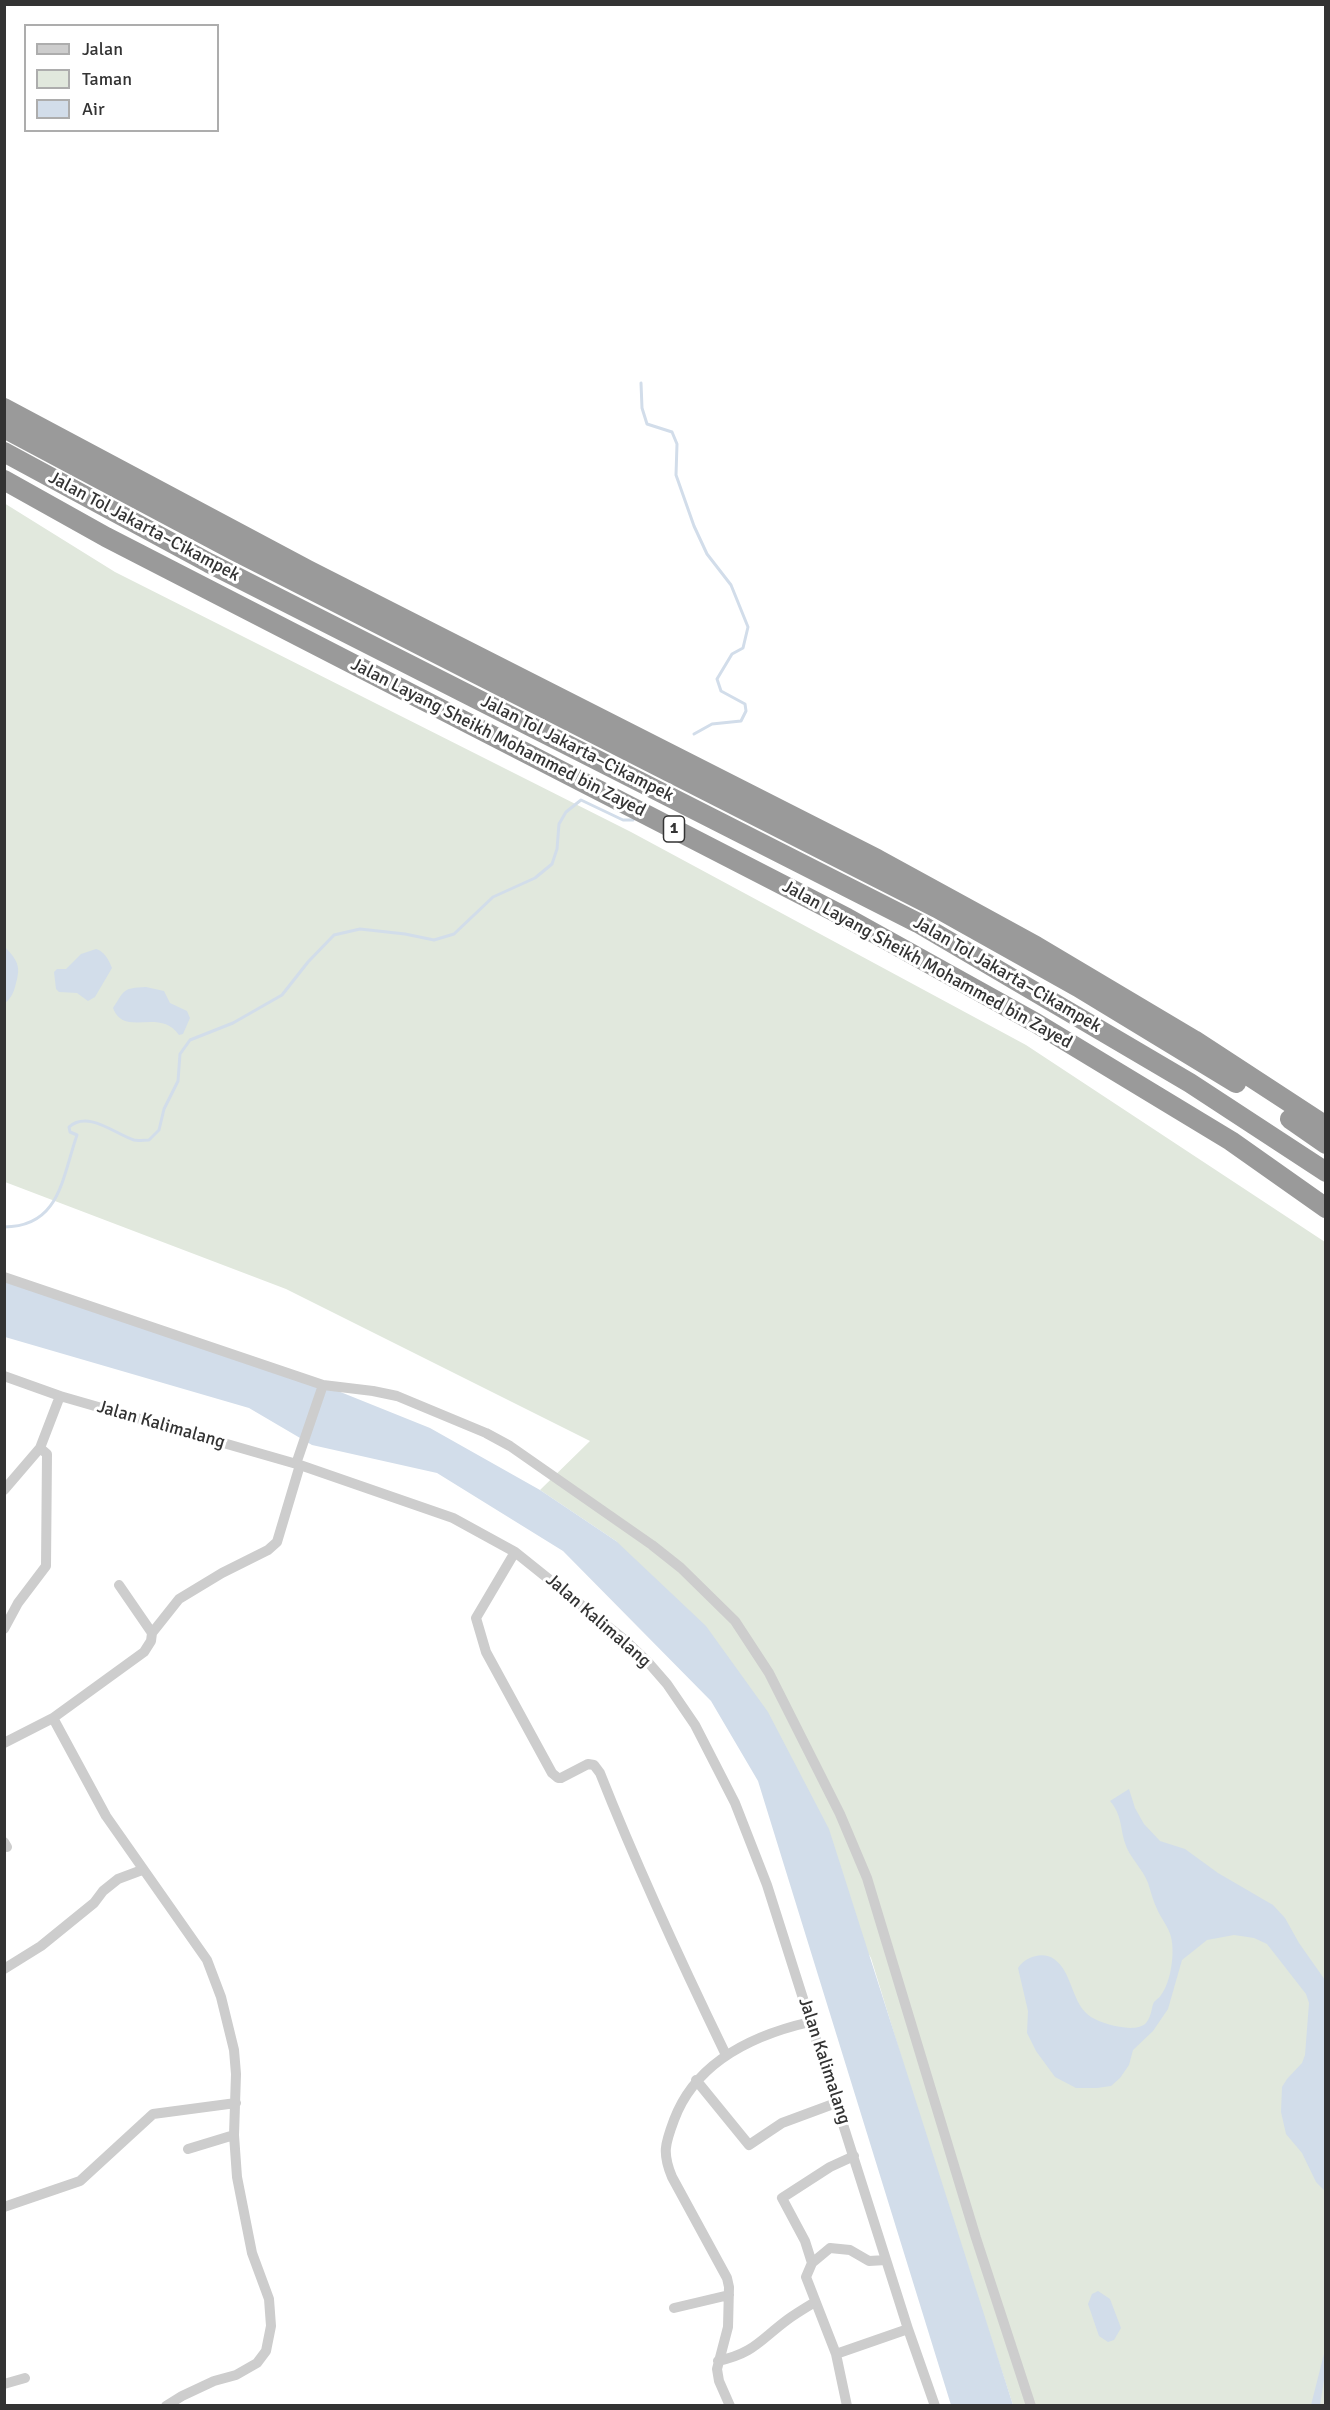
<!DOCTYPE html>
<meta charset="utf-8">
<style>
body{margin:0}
#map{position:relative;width:1330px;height:2410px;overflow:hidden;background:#fff;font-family:Signika,sans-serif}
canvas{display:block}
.frame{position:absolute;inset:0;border:6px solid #333;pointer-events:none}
.legend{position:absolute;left:24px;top:24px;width:195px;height:108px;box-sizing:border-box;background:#fff;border:2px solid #adadad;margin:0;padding:8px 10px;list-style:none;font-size:18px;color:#333}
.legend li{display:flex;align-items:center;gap:12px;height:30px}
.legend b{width:30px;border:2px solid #adadad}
</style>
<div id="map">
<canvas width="1330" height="2410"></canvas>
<div class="frame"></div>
<ul class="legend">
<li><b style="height:8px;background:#cdcdcd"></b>Jalan</li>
<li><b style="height:16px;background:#e1e8dd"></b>Taman</li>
<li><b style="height:16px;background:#d2ddea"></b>Air</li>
</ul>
</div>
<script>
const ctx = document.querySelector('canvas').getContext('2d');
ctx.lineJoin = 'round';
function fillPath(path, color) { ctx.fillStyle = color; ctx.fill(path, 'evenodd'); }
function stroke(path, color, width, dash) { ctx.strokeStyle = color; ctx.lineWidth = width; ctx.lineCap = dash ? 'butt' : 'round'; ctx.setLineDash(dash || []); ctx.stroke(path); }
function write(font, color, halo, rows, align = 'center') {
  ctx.font = font + ' Signika,sans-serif'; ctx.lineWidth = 6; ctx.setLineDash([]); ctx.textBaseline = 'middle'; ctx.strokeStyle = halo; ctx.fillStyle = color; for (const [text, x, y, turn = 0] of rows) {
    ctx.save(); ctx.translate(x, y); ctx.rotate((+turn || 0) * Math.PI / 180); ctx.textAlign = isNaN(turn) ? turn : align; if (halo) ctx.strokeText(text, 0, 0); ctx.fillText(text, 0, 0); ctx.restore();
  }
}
const green = new Path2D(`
 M4,503L115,572L631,832L1026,1045L1325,1242V2405H1013L933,2161L871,1958L616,1541L540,1490L590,1441L286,1289L5,1182Z`);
const water = new Path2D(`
 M5,947C19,962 21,967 15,987C13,994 11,998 5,1003Z
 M96,949C104,951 109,960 112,968L95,997L88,1001L77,993L59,992L56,989L54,972L57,969H66L81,954Z
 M146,987L164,991L170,1003L187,1011L190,1018L183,1034L179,1035C160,1007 124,1038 113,1008C125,990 122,988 146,987Z
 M4,1277L323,1385L430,1428L540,1490L616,1541L706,1626L768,1712L829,1829L1013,2405H951L758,1781L711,1701L563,1551L437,1473L312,1445L249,1408L5,1337Z
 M1129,1789L1135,1808L1144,1824L1160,1841L1185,1849L1218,1873L1273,1905L1285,1918L1299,1943L1325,1980V2191L1316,2182L1302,2153L1286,2134L1281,2112L1282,2087L1287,2079L1302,2063L1305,2055L1309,2003L1306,1994L1267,1944L1254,1938L1234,1935L1207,1940L1182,1960L1168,2009L1153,2031L1133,2050L1129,2065L1120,2078L1111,2086L1097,2088H1076L1055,2077L1036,2051L1027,2033L1028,2011L1018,1968C1025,1957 1043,1951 1054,1959C1073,1972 1071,2004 1091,2017C1102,2024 1136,2034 1146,2023C1152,2016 1151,2008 1154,2002C1155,2001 1161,1996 1161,1995C1171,1982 1175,1953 1171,1937C1169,1928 1161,1918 1157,1909C1153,1901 1151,1892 1148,1883C1143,1869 1129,1857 1125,1843C1120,1827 1122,1815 1110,1801Z
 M1098,2291L1110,2299L1121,2328L1114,2340L1108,2342L1099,2336L1088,2304L1092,2294Z
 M1325,2350V2374L1320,2405H1311Z`);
const stream = new Path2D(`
 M641,383L642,408L647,424L672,432L677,444L676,475L694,526L707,554L731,585L748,627L743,648L732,654L717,679L721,691L745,704L746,711L741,721L712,724L694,734
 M4,1227C60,1227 62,1178 77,1135L70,1132L69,1127C88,1110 115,1134 134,1140C138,1141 144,1140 149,1140L159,1130L164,1109L178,1081L180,1054L190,1040L233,1023L282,995L308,962L334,935L360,929L405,934L434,940L454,934L493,897L535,878L552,864L557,849L559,824L566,812L581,800L623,820H633`);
const street = new Path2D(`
 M4,1277L323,1385L373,1391L397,1396L486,1433L510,1446L652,1545L681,1568L735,1621L769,1673L840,1814L867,1878L976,2238L1031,2406
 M4,1376L60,1396L300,1465L453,1518L515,1552L626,1641L647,1661L667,1684L695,1725L735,1803L767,1885L908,2329L935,2406
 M296,1464L323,1385
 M4,1490L40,1448L60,1396
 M515,1552L476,1618L486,1652L552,1773L558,1778H561L588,1764L594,1765L600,1773C638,1869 681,1962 726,2055
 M119,1585L152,1633
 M4,1629L18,1603L46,1566L47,1454L40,1448
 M53,1718L106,1816L207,1960L221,1997L234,2050L236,2074L234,2135L237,2177L252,2253L269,2299L271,2326L266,2351L257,2363L236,2375L214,2381L182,2396L166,2406
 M4,1743L53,1718L144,1652L151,1641L152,1633L179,1599L222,1573L268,1550L277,1542L300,1465
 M4,1842L7,1847
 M4,1969L41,1946L94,1903L103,1891L118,1879L142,1870
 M696,2080L749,2145L782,2123L836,2103
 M188,2149L234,2135
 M4,2207L80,2181L153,2114L236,2103
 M812,2263L805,2241L782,2198L830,2167L854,2156
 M674,2308L729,2295
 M836,2354L908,2329
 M718,2361C754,2353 759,2341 787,2320C795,2314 805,2308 815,2302
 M4,2384L25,2378
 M730,2406L719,2381L717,2369L728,2327L729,2287L727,2278L672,2177C662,2153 665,2144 674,2120C696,2061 753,2035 810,2022
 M847,2406L836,2354L806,2277L812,2263L830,2248L850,2250L869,2261L886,2260`);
const highway = new Path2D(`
 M4,408L308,570L877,859L1036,946L1194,1040L1326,1126
 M4,428L233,550L937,908L1078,987L1236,1083
 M4,452L209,563L918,923L1190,1083L1326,1172
 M4,480L106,537L847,918L1036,1023L1231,1141L1326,1208
 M1290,1119L1326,1144`);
const shields = [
 [674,829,21]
];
const shieldNames = [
 ["1",674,829]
];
const streetNames = [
 ["Jalan Tol Jakarta–Cikampek",144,527,28],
 ["Jalan Layang Sheikh Mohammed bin Zayed",498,738,27],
 ["Jalan Tol Jakarta–Cikampek",577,749,27],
 ["Jalan Layang Sheikh Mohammed bin Zayed",927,965,29],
 ["Jalan Tol Jakarta–Cikampek",1007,975,30],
 ["Jalan Kalimalang",161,1425,16],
 ["Jalan Kalimalang",598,1621,41],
 ["Jalan Kalimalang",824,2061,72]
];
fillPath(green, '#e1e8dd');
fillPath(water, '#d2ddea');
stroke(stream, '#d2ddea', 3);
stroke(street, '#cdcdcd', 10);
stroke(highway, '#9a9a9a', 20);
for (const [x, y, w] of shields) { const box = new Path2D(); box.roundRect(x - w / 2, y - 13, w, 26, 4.5); ctx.fillStyle = '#fff'; ctx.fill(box); stroke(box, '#333', 1.5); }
write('bold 16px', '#333', null, shieldNames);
write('18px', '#333', '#fff', streetNames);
</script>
